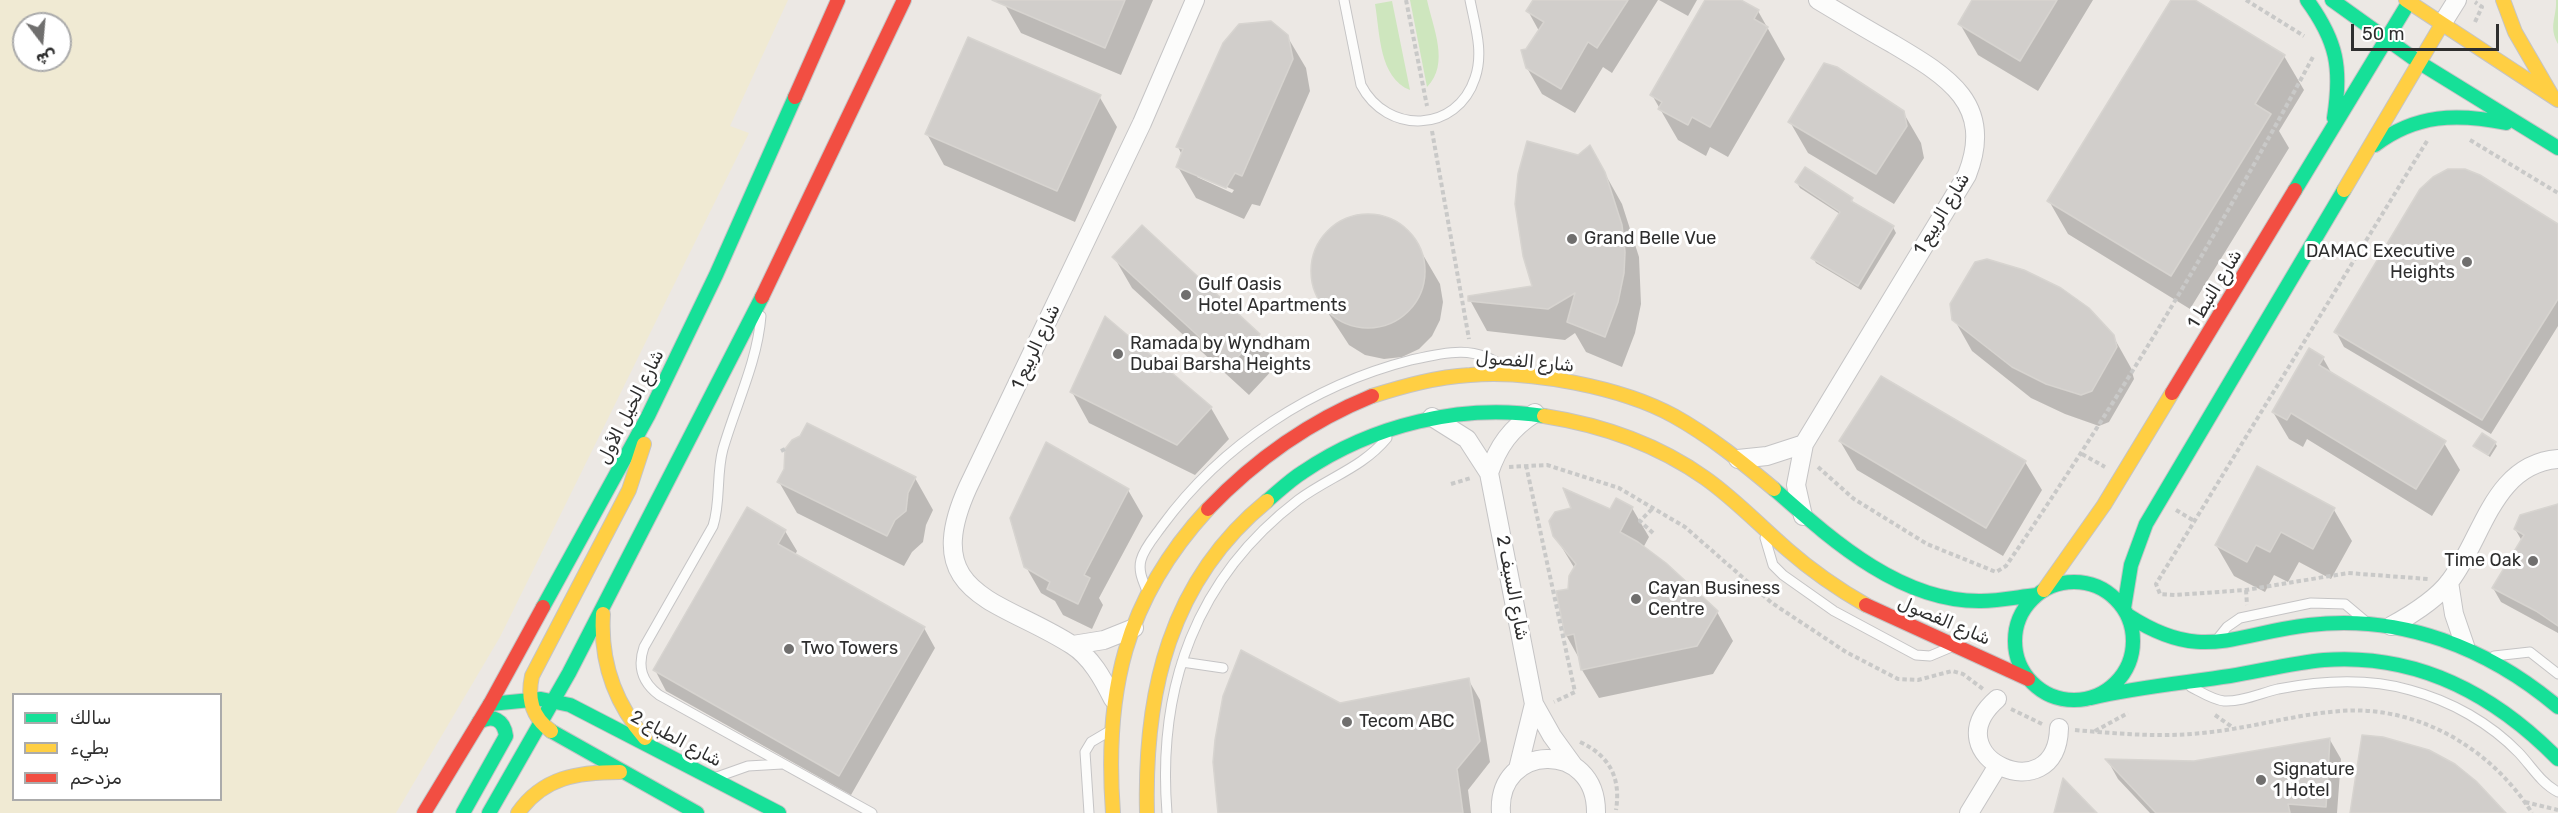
<!DOCTYPE html>
<meta charset="utf-8">
<style>
body{margin:0}
#map{position:relative;width:2558px;height:813px;overflow:hidden;background:#ece8e4;font-family:Rubik,Vazirmatn,sans-serif}
canvas{display:block}
.legend{position:absolute;left:12px;top:693px;width:210px;height:108px;box-sizing:border-box;background:#fff;border:2px solid #ababab;margin:0;padding:8px 10px;list-style:none;font-size:18px;color:#2e2e2e}
.legend li{display:flex;align-items:center;gap:12px;height:30px}
.legend b{width:30px;border:2px solid #ababab}
.north{position:absolute;left:12px;top:12px;width:60px;height:60px;box-sizing:border-box;background:#fff;border:2px solid #ababab;border-radius:50%;rotate:164deg;font-size:16px;font-weight:700;line-height:24px;text-align:center;color:#2e2e2e}
.north::after{content:'';display:block;margin:auto;width:21px;height:27px;background:#706f6e;clip-path:polygon(50% 0,100% 100%,50% 72%,0 100%)}
.scale{position:absolute;left:2351px;top:24px;width:148px;height:27px;box-sizing:border-box;border:3px solid #2e2e2e;border-top:0;padding-left:8px;font-size:18px;line-height:21px;white-space:nowrap;color:#2e2e2e;-webkit-text-stroke:4px #fff;paint-order:stroke}
</style>
<div id="map">
<canvas width="2558" height="813"></canvas>
<ul class="legend">
<li><b style="height:8px;background:#16e098"></b>سالك</li>
<li><b style="height:8px;background:#ffcf43"></b>بطيء</li>
<li><b style="height:8px;background:#f24e42"></b>مزدحم</li>
</ul>
<div class="north">ش</div>
<div class="scale">50 m</div>
</div>
<script>
const ctx = document.querySelector('canvas').getContext('2d');
ctx.lineJoin = 'round';
function fillPath(path, color) { ctx.fillStyle = color; ctx.fill(path, 'evenodd'); }
function stroke(path, color, width, dash) { ctx.strokeStyle = color; ctx.lineWidth = width; ctx.lineCap = dash ? 'butt' : 'round'; ctx.setLineDash(dash || []); ctx.stroke(path); }
function write(font, color, halo, rows, align = 'center') {
  ctx.font = font + ' Rubik,Vazirmatn,sans-serif'; ctx.lineWidth = 6; ctx.setLineDash([]); ctx.textBaseline = 'middle'; ctx.strokeStyle = halo; ctx.fillStyle = color; for (const [text, x, y, turn = 0] of rows) {
    ctx.save(); ctx.translate(x, y); ctx.rotate((+turn || 0) * Math.PI / 180); ctx.textAlign = isNaN(turn) ? turn : align; if (halo) ctx.strokeText(text, 0, 0); ctx.fillText(text, 0, 0); ctx.restore();
  }
}
const green = new Path2D(`
 M1410,0H1427C1433,28 1450,64 1427,87Z
 M2556,0H2558V44C2548,26 2557,17 2556,0Z
 M1392,1L1410,90C1379,78 1380,33 1375,4Z`);
const sand = new Path2D(`
 M0,0H788L730,126L749,133L500,637L396,813H0ZM24,24H60V60H24ZM14,694H220V800H14Z`);
const shadow = new Path2D(`
 M1007,0H1153L1121,75L1021,33L1005,5Z
 M1535,0H1658L1612,73L1603,67L1575,113L1542,94L1527,68V50L1539,31L1528,11Z
 M1659,0H1697L1688,16Z
 M1706,0H1738L1758,11L1785,59L1728,157L1710,147L1706,156L1678,140L1652,95Z
 M1974,0H2093L2038,91L1978,55L1960,24Z
 M2173,0H2192L2284,56L2304,90L2279,131L2289,148L2190,309L2068,234L2049,201Z
 M1287,36L1306,68L1310,91L1260,206L1252,204L1244,219L1196,198L1178,167L1182,155L1178,147ZM1197,174L1234,190L1232,193L1197,177Z
 M1099,96L1117,127L1075,222L944,165L927,134Z
 M1903,112L1921,143L1924,158L1894,204L1808,153L1790,122Z
 M1590,147L1622,204L1639,257L1641,304L1635,333L1622,367L1586,352L1575,333L1565,340L1487,331L1470,300L1534,287L1578,156Z
 M1797,183L1852,200L1854,204L1893,227L1896,233L1861,290L1816,263L1813,258L1840,214L1800,188Z
 M1360,216L1382,217L1398,224L1412,236L1440,284L1443,302L1440,320L1432,336L1419,349L1402,357L1384,359L1365,355L1349,345L1319,299L1313,281V262L1319,245L1331,230L1346,220Z
 M2558,226V326L2491,434L2344,347L2336,332Z
 M1114,257L1259,335L1276,366L1249,395L1132,288Z
 M1954,319L2113,336L2131,368L2134,379L2109,422L2099,426L2065,414L2031,398L1972,351Z
 M2323,358L2332,374L2444,443L2460,470L2432,516L2307,439L2303,447L2289,439L2273,412Z
 M1072,392L1211,408L1229,439L1195,475L1089,423Z
 M1840,441L2025,462L2042,490L2003,556L1857,470Z
 M2495,443L2497,446L2490,457L2475,446Z
 M785,469L915,478L933,510L926,525L923,542L912,552L904,566L797,513L779,482Z
 M1128,490L1143,516L1099,598L1103,605L1092,629L1063,615L1055,601L1041,593L1026,567Z
 M1616,500L1632,508L1649,537L1643,548L1717,612L1733,641L1713,674L1599,698L1582,670L1580,660L1566,635L1569,590L1575,569L1555,536L1611,511Z
 M2558,506V633L2501,602L2493,588L2522,541L2515,529Z
 M2334,510L2352,541L2331,579L2299,562L2288,582L2274,575L2265,592L2234,576L2216,545Z
 M785,531L797,551L795,555L924,628L935,648L851,795L666,691L655,670Z
 M1468,679L1480,700L1490,762L1468,790L1471,813H1219L1339,705Z
 M2330,740L2341,759L2337,813H2150L2118,779L2108,761L2194,763Z`);
const building = new Path2D(`
 M992,0H1125L1105,48Z
 M1533,0H1628L1597,48L1588,42L1561,89L1526,68L1521,50L1526,49L1544,22L1526,11Z
 M1705,0H1741L1759,10L1754,19L1768,27L1710,127L1692,117L1688,125L1658,109L1662,102L1650,95Z
 M1972,0H2057L2020,61L1958,24Z
 M2171,0H2195L2285,55L2255,104L2271,114L2171,276L2047,201Z
 M1271,21L1288,35L1293,59L1242,176L1235,173L1226,188L1176,167L1183,149L1176,147L1223,43L1239,24Z
 M968,37L1101,95L1057,191L925,134Z
 M1824,63L1837,67L1904,111L1907,126L1876,174L1788,122Z
 M1527,141L1578,155L1590,145L1605,172L1622,225L1625,252L1624,273L1618,302L1605,337L1567,322L1575,293L1548,309L1468,301V296L1532,286L1523,256L1515,204L1518,174Z
 M1805,167L1853,198L1851,201L1894,226L1858,286L1811,258L1840,212L1795,182Z
 M2448,169H2465L2480,175L2558,224V299L2482,420L2334,332L2420,189L2433,177Z
 M1311 271a57 57 0 1 1 114 0a57 57 0 1 1-114 0Z
 M1142,225L1260,334L1230,365L1112,257Z
 M1987,259L2024,270L2061,288L2089,308L2114,335L2117,347L2092,391L2081,395L2046,384L2012,367L1952,320L1950,304L1975,262Z
 M1105,316L1212,407L1177,445L1070,392Z
 M2309,348L2324,357L2319,365L2446,441L2416,489L2291,413L2287,420L2272,412Z
 M1881,376L2026,461L1986,528L1839,441Z
 M807,423L916,477L908,493L906,511L895,520L887,536L777,482L784,469L785,449L792,440L800,436Z
 M2482,433L2496,442L2488,455L2473,446Z
 M1046,442L1129,489L1084,575L1090,578L1078,604L1047,589L1050,582L1024,567L1010,518Z
 M2257,466L2335,508L2313,549L2281,532L2270,552L2256,545L2247,562L2215,545Z
 M1563,488L1610,509L1616,498L1633,507L1620,532L1638,542L1666,563L1718,611L1697,646L1581,670L1574,634L1565,636L1556,591L1568,589L1569,576L1576,564L1553,536L1549,521L1555,512L1571,508Z
 M2558,504V626L2536,611L2492,588L2524,535L2514,529L2520,515Z
 M747,507L786,530L778,544L925,627L839,776L653,670Z
 M1241,650L1340,703L1469,678L1480,741L1457,769L1463,813H1218L1213,762L1215,740L1223,696Z
 M2362,735L2383,737L2429,750L2455,764L2476,781L2506,813H2350Z
 M2330,738L2326,807L2288,804L2290,813H2156L2105,759L2194,761Z
 M2063,778L2097,813H2054Z`);
const path = new Path2D(`
 M1406,0L1427,106
 M2246,0L2304,36
 M2475,22L2482,7L2475,2
 M1432,131L1469,339
 M2470,140L2558,193
 M2427,141L2156,584L2160,594L2175,595L2246,590L2348,573L2428,579
 M781,451L785,449
 M2082,454L2105,467
 M1526,465L1575,692L1554,702
 M1509,467L1547,465L1619,488L1685,527L1772,603L1846,652L1898,679L1918,680L1952,671L1963,674L1983,689
 M1818,467L1854,499L1927,544L1996,572L2006,566C2118,402 2220,230 2314,55
 M1451,484L1471,478
 M2176,510L2196,522
 M1653,533L1640,521L1654,507
 M2246,590L2247,605
 M2011,709L2042,724
 M2215,715L2235,729
 M2075,730C2121,734 2166,738 2211,732C2255,727 2298,714 2341,711C2418,705 2492,749 2532,813
 M2095,731L2128,713
 M1580,742C1610,756 1621,778 1616,810
 M2525,802L2558,810`);
const lane = new Path2D(`
 M1344,0L1361,85C1387,135 1457,133 1475,78C1484,52 1475,26 1470,0
 M761,316C757,363 736,404 723,449C716,474 721,501 713,526L644,647C637,667 642,682 659,695L872,813
 M1765,538L1773,565L1783,575L1834,611L1916,655L1930,656L1949,648
 M1147,591C1143,581 1138,571 1141,560C1144,548 1155,536 1162,526C1222,444 1313,385 1411,360C1445,352 1477,344 1506,369
 M2219,637L2227,627L2240,618L2311,603L2345,604L2364,620
 M2494,656L2530,652L2558,674
 M1182,662L1223,668
 M2191,687C2201,692 2213,700 2224,701C2242,702 2261,693 2278,689C2319,681 2368,678 2410,690C2451,701 2490,723 2519,753C2532,767 2541,783 2558,792
 M717,777L748,766L782,764
 M1089,813L1085,752L1091,742L1108,732
 M1167,813C1157,687 1196,578 1298,500C1329,477 1362,468 1387,438`);
const street = new Path2D(`
 M2442,24L2457,0
 M1432,417L1467,439L1489,473L1534,704L1552,736L1573,765
 M1738,459L1767,456L1804,444
 M1489,473C1498,446 1511,428 1535,413
 M1803,516L1796,485L1804,444L1967,175C1995,104 1947,76 1893,44C1868,30 1843,15 1818,0
 M2449,582L2454,614L2465,646
 M2391,626C2411,615 2436,600 2450,581C2483,538 2493,464 2558,459
 M1073,645L1104,640L1134,628
 M1113,699C1103,679 1091,657 1072,645C1001,599 918,597 968,487L1142,123L1195,0
 M1997,699C1931,757 2057,813 2059,728
 M1518,769L1534,704
 M1501,813C1496,743 1597,739 1596,813
 M1969,813L1997,767`);
const fast = new Path2D(`
 M2307,0C2337,41 2342,68 2334,118
 M2332,0L2420,63L2558,148
 M2375,145C2416,114 2457,113 2506,123
 M2295,190L2409,2
 M1774,489C1831,539 1900,602 1981,601C1999,601 2018,597 2036,595
 M1267,501C1279,491 1290,480 1303,472C1372,425 1462,403 1544,416
 M2015 641a59 59 0 1 1 118 0a59 59 0 1 1-118 0Z
 M543,607L648,416L716,275L795,97
 M2124,608L2131,565L2146,524L2344,190
 M2129,616C2202,663 2232,634 2309,625C2402,614 2488,648 2558,707
 M2091,698C2137,687 2183,683 2230,676C2261,671 2292,663 2324,660C2418,653 2494,694 2558,759
 M490,704L541,699L570,705L779,813
 M551,731L697,813
 M463,813L506,736C504,720 493,714 479,722
 M489,813L569,673L762,297`);
const slow = new Path2D(`
 M2406,0L2558,100
 M2503,0L2515,32L2551,94
 M2344,190L2442,24
 M1372,396C1404,386 1436,377 1470,375C1530,370 1621,387 1674,416C1710,436 1743,463 1774,489
 M1544,416C1602,425 1657,444 1705,478C1735,499 1760,526 1788,550C1812,571 1838,589 1866,605
 M2044,590L2104,505L2172,393
 M603,614C600,662 614,702 645,738
 M551,731C532,717 527,699 532,676L629,490L644,444
 M518,813C543,777 578,772 620,772
 M1113,813C1104,693 1124,600 1208,509
 M1147,813C1144,693 1169,581 1267,501`);
const jam = new Path2D(`
 M795,97L838,0
 M762,297L904,0
 M2172,393L2295,190
 M1208,509C1255,460 1308,422 1372,396
 M1866,605L2028,679
 M424,813L490,704L543,607`);
const markers = [
 [1572,239,6,"#706f6e"],
 [2467,262,6,"#706f6e"],
 [1186,295,6,"#706f6e"],
 [1118,354,6,"#706f6e"],
 [2533,561,6,"#706f6e"],
 [1636,599,6,"#706f6e"],
 [789,649,6,"#706f6e"],
 [1347,722,6,"#706f6e"],
 [2261,780,6,"#706f6e"]
];
const streetNames = [
 ["شارع الربيع 1",1942,214,-59],
 ["شارع النبط 1",2215,289,-59],
 ["شارع الربيع 1",1036,347,-65],
 ["شارع الفصول",1525,362,5],
 ["شارع الخيل الأول",631,407,-63],
 ["شارع السيف 2",1512,588,79],
 ["شارع الفصول",1944,621,23],
 ["شارع الطباع 2",676,739,28]
];
const poiNames = [
 ["Grand Belle Vue",1584,239],
 ["DAMAC Executive",2455,252,"right"],
 ["Heights",2455,273,"right"],
 ["Gulf Oasis",1198,285],
 ["Hotel Apartments",1198,306],
 ["Ramada by Wyndham",1130,344],
 ["Dubai Barsha Heights",1130,365],
 ["Time Oak",2521,561,"right"],
 ["Cayan Business",1648,589],
 ["Centre",1648,610],
 ["Two Towers",801,649],
 ["Tecom ABC",1359,722],
 ["Signature",2273,770],
 ["1 Hotel",2273,791]
];
fillPath(green, '#cee6be');
fillPath(sand, '#f0ead3');
fillPath(shadow, '#0003');
fillPath(building, '#d1cecb');
stroke(building, '#d7d4d0', 1.5);
stroke(lane, '#c5c4c5', 11);
stroke(street, '#c5c4c5', 20);
stroke(fast, '#c5c4c5', 16);
stroke(slow, '#c5c4c5', 16);
stroke(jam, '#c5c4c5', 16);
stroke(path, '#c9c9c8', 4, [4.5, 3]);
stroke(lane, '#fcfcfb', 9);
stroke(street, '#fcfcfb', 18);
stroke(fast, '#16e098', 14);
stroke(slow, '#ffcf43', 14);
stroke(jam, '#f24e42', 14);
for (const [x, y, r, color] of markers) { const dot = new Path2D(); dot.arc(x, y, r, 0, 2 * Math.PI); ctx.fillStyle = color; ctx.fill(dot); stroke(dot, '#fff', 2); }
write('18px', '#2e2e2e', '#fff', streetNames);
write('18px', '#2e2e2e', '#fff', poiNames, 'left');
</script>
